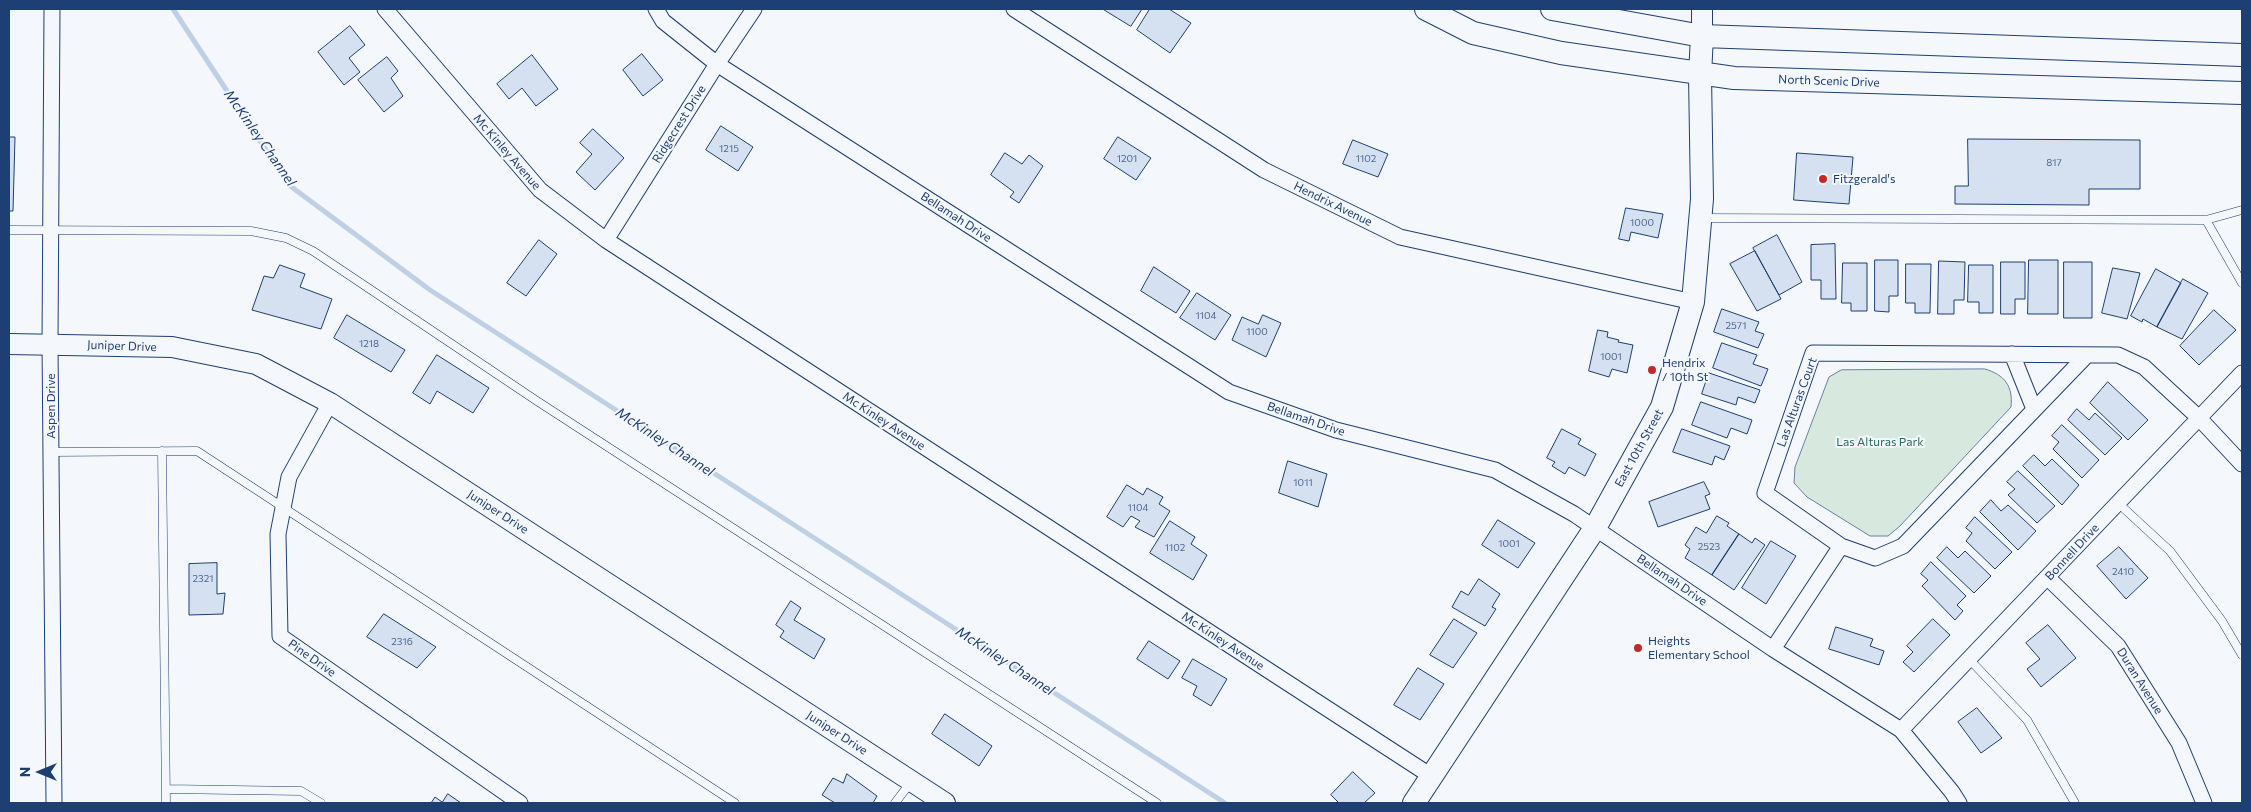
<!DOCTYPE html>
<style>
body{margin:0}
#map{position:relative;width:2251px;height:812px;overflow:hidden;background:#f4f7fb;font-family:Commissioner,sans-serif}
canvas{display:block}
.frame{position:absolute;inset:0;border:10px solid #1d3f73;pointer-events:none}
.north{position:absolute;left:15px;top:747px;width:50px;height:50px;-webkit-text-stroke:4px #f4f7fb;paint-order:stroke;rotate:270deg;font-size:14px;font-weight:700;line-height:20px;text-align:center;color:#1d3f73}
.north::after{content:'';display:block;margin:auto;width:18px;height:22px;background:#1d3f73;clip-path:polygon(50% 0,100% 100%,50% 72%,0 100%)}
</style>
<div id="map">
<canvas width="2251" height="812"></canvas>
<div class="frame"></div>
<div class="north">N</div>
</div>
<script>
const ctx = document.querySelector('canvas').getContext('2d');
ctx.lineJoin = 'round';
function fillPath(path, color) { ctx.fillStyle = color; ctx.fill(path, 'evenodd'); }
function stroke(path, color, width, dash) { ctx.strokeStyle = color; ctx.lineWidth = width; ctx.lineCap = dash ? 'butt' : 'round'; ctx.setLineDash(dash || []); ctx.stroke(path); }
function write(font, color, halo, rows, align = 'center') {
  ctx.font = font + ' Commissioner,sans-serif'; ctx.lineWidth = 4; ctx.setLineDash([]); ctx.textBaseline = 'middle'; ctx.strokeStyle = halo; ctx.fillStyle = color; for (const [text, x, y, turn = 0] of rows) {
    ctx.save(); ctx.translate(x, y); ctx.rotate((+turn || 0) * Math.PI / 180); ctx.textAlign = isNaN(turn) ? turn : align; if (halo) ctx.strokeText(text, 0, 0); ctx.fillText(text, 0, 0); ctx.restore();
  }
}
const green = new Path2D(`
 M1985,369C2005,375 2013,386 2011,407L1900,526L1888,536H1870L1807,497L1794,483L1795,467L1829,377L1841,370Z`);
const stream = new Path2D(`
 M173,9L289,185L430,290L1225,803`);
const building = new Path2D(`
 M1103,9H1142L1131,26Z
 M1150,9H1169L1191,23L1170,53L1137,30Z
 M350,26L365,45L349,58L360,72L344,85L318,52Z
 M642,54L663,80L643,96L623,70Z
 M532,55L558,89L536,106L522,88L509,99L497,84Z
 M387,57L398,71L391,78L403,96L384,112L358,80Z
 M721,126L753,147L738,171L706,150Z
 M593,129L624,158L595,190L576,172L592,154L580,143Z
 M9,137H15L13,211H9Z
 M1118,137L1151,158L1136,180L1104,159Z
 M1968,139L2140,140V189H2089V205L1955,204V186H1968Z
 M1353,140L1388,154L1378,177L1343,164Z
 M1005,153L1022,164L1029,155L1043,166L1019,203L1010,197L1014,192L991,175Z
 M1797,153L1853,157L1849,204L1794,200Z
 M1626,208L1663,214L1658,238L1631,232L1629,241L1619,239Z
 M1777,235L1802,282L1779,295L1753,248Z
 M539,240L557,254L526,296L507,283Z
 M1835,244L1836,299H1821V280H1811V245Z
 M1755,251L1781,299L1757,311L1730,264Z
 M1875,260H1898V296H1889V312L1875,311Z
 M2029,260H2058V314H2028Z
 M1939,261L1965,262L1964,300H1954V314H1938Z
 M2001,262H2025V299H2015V314H2001Z
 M2064,262H2092V318H2064Z
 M1843,263H1867V311H1851V303H1842Z
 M1906,264H1931L1930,313H1915V303H1906Z
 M280,265L305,274L300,287L332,299L321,329L252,310L264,276L273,278Z
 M1969,265H1993V313H1979V302H1968Z
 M1154,267L1190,291L1176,313L1141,291Z
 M2113,268L2140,273L2127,319L2102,313Z
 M2156,269L2181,283L2157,327L2143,319L2142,322L2131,316Z
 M2183,279L2208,293L2182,339L2157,327Z
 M1197,293L1231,315L1215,340L1180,318Z
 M1722,309L1759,322L1755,331L1764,334L1758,348L1714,332Z
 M2214,310L2236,330L2199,365L2180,346Z
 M347,315L405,350L391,372L334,338Z
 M1263,315L1281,323L1266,357L1232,340L1242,317L1258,324Z
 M1598,330L1608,332L1607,337L1619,340L1618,342L1633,345L1627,373L1612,369L1609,377L1589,371Z
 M1722,343L1757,355L1753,364L1768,369L1761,386L1713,368Z
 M437,355L489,388L473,413L437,391L430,404L413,393Z
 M1709,373L1760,390L1755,403L1738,397L1736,405L1702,394Z
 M2108,382L2148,420L2128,440L2090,403Z
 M1701,402L1752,420L1747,434L1731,428L1727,438L1692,425Z
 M2077,409L2089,420L2095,413L2122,438L2105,455L2068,420Z
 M2062,425L2099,460L2082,478L2053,449L2059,442L2052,436Z
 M1562,429L1581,439L1578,444L1596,454L1585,476L1569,467L1565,474L1552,466L1555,462L1547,458Z
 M1682,429L1730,446L1724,460L1715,456L1712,465L1673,452Z
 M2034,455L2045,466L2052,459L2079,485L2062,505L2023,466Z
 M1288,461L1327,474L1318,507L1279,493Z
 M2018,471L2055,506L2037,523L2008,495L2015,489L2007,482Z
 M1704,482L1710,494L1705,496L1710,509L1658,527L1649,502Z
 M1127,485L1143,495L1147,488L1163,497L1159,504L1170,511L1154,537L1135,527L1140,521L1131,516L1123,527L1107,517Z
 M1991,500L2001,511L2008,505L2036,531L2018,550L1980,512Z
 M1717,516L1729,523L1727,526L1739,534L1712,575L1685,558L1690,549L1685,545L1696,527L1706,533Z
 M1975,517L2012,552L1995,569L1966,541L1972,533L1966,528Z
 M1498,520L1535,543L1518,568L1482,545Z
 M1170,521L1195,537L1191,544L1207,555L1193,580L1150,553Z
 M1739,534L1752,543L1755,538L1765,545L1734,590L1712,575Z
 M1771,541L1796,556L1766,604L1742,588Z
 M1947,547L1958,558L1965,551L1991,576L1974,593L1937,558Z
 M2119,547L2148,578L2126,599L2097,566Z
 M1931,562L1966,596L1957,605L1963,611L1955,620L1922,586L1928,580L1921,574Z
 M217,563V594L225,593L223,614L189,615V564Z
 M1479,579L1500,594L1492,607L1496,609L1485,626L1452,607L1461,591L1468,595Z
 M791,601L801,608L794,620L825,639L814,659L780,637L784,631L776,625Z
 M384,614L436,647L417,668L367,637Z
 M1454,619L1477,633L1453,668L1430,655Z
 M1933,619L1950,635L1914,672L1903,662L1913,652L1907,646Z
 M2048,625L2076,658L2041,687L2027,669L2040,659L2026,643Z
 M1836,627L1873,639L1870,646L1884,651L1879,665L1829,649Z
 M1149,641L1180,661L1168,679L1137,659Z
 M1193,659L1227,679L1211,706L1193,695L1197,686L1182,678Z
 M1418,668L1444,684L1420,720L1394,705Z
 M1977,708L2002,738L1981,753L1958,722Z
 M945,714L992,746L979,766L932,734Z
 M1353,772L1375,793L1364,803H1339L1331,795Z
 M847,774L877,796L873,803H835L822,795L833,778L843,783Z
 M448,794L461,803H431L435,797L442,802Z`);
const service = new Path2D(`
 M1703,218L2206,220L2242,210
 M2206,220L2242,283
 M9,230L251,231L286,238L313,251L537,401L1157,803
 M162,451L166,803
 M51,452L197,451L735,803
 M2118,503L2170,551L2222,621L2242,655
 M1969,659L2027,720L2075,803
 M166,789L301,791L321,803
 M895,803L911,782`);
const minor = new Path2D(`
 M52,9L50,344L54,803
 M385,9L540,190L606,240L1431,776
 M656,9L663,21L717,64L1229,392L1336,430L1495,470L1574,514L1773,649L1901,730L1952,792L1959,803
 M1014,9L1264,170L1400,237L1693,302
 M606,240L717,64L754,9
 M2012,354L2034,409
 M2087,355L1903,546L1875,558L1841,546L1765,493L1813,353L2118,355L2144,367L2198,417L2242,464
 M330,403L289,477L278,534L280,636L520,803
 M2048,578L2118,646L2179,743L2204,803
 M1773,649L1841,546
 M1901,730L2242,373`);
const tertiary = new Path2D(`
 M1702,9V36
 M9,344L172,347L256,364L330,403L945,803`);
const secondary = new Path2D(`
 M1426,9L1473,33L1561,53L1734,78L2242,93
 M1552,9L1702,36L2242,55
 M1414,803L1595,528L1662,407L1693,302L1702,199L1700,75L1702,36`);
const markers = [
 [1823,179,5,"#c62828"],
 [1652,370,5,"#c62828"],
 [1638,648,5,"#c62828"]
];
const numberNames = [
 ["1215",729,149],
 ["1201",1127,159],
 ["1102",1366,159],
 ["817",2054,163],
 ["1000",1642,223],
 ["1104",1206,316],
 ["2571",1736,326],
 ["1100",1257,332],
 ["1218",369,344],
 ["1001",1611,357],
 ["1011",1303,483],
 ["1104",1138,508],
 ["1001",1509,544],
 ["2523",1709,547],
 ["1102",1175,548],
 ["2410",2123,572],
 ["2321",203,579],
 ["2316",402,642]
];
const streetNames = [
 ["North Scenic Drive",1829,81,2],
 ["Ridgecrest Drive",679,124,-58],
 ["Mc Kinley Avenue",507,152,49],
 ["Hendrix Avenue",1333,204,26],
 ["Bellamah Drive",956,217,33],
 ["Juniper Drive",122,346,2],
 ["Las Alturas Court",1797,402,-70],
 ["Aspen Drive",51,406,-90],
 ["Bellamah Drive",1306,419,19],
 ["Mc Kinley Avenue",884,421,33],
 ["East 10th Street",1639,448,-61],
 ["Juniper Drive",498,512,33],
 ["Bonnell Drive",2072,552,-47],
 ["Bellamah Drive",1672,580,34],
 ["Mc Kinley Avenue",1223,641,33],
 ["Pine Drive",312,658,35],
 ["Duran Avenue",2140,681,58],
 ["Juniper Drive",837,733,33]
];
const poiNames = [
 ["Fitzgerald's",1833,179],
 ["Hendrix",1662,363],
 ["/ 10th St",1662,377],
 ["Heights",1648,641],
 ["Elementary School",1648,655]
];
const parkNames = [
 ["Las Alturas Park",1880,442]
];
const waterNames = [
 ["McKinley Channel",260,138,55],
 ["McKinley Channel",665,442,33],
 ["McKinley Channel",1005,661,33]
];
fillPath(green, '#d7e8df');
stroke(green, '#687fa3', 1);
stroke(stream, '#bed0e5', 5);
fillPath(building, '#d5e0f0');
stroke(building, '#1d3f73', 1);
stroke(service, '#1d3f73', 9);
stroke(minor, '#1d3f73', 17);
stroke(tertiary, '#1d3f73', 22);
stroke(secondary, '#1d3f73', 24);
stroke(service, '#f4f7fb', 8);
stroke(minor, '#f4f7fb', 15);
stroke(tertiary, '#f4f7fb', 20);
stroke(secondary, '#f4f7fb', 22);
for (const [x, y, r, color] of markers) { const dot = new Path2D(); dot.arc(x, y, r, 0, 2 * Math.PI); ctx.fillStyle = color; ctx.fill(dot); stroke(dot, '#f4f7fb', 2); }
write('10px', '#4b6792', null, numberNames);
write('12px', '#1d3f73', '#f4f7fb', streetNames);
write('12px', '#1d3f73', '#f4f7fb', poiNames, 'left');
write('12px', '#2c6c60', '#f4f7fb', parkNames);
write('italic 14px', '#1d3f73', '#f4f7fb', waterNames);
</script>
